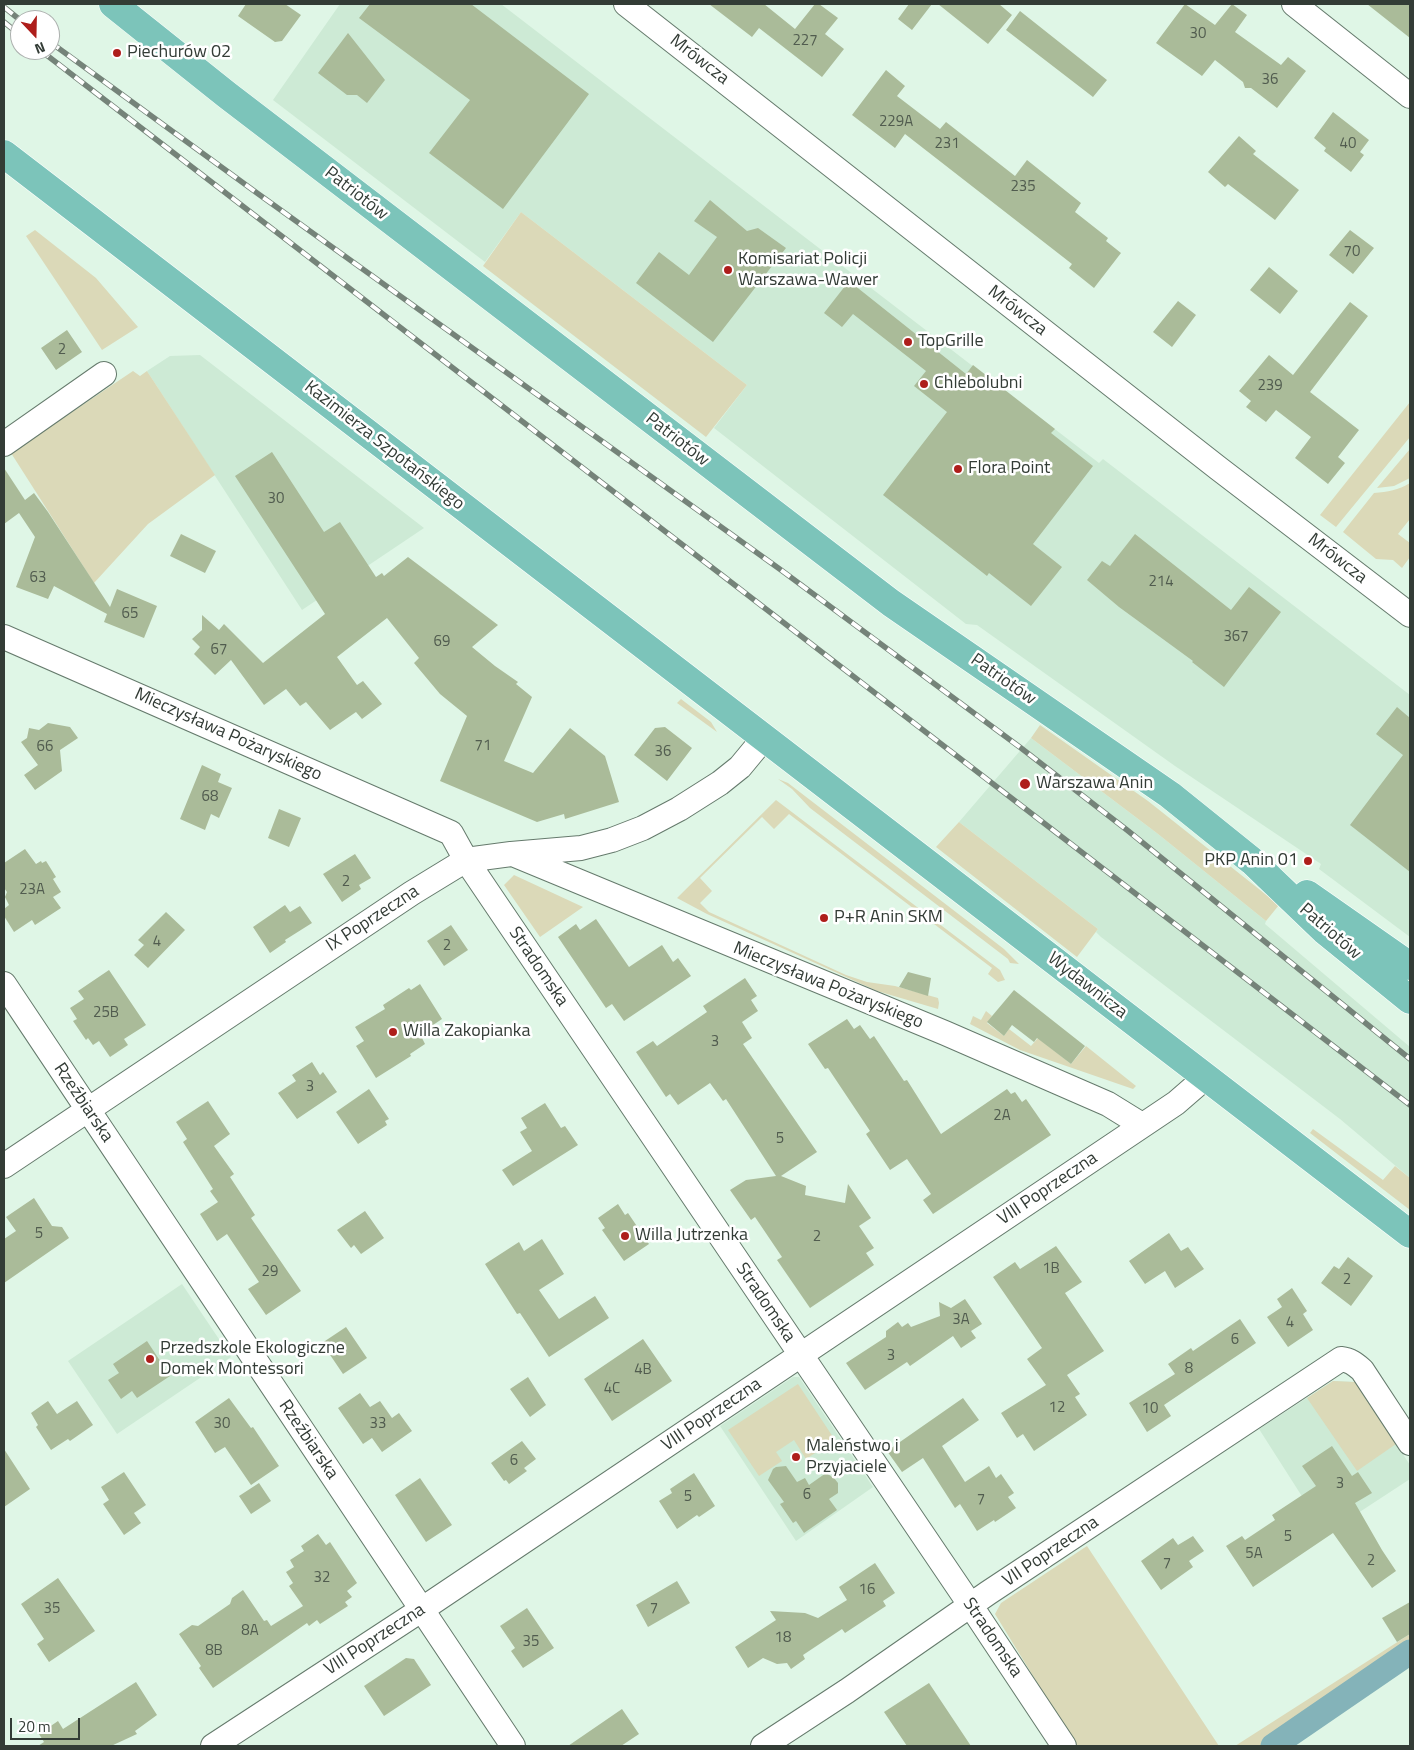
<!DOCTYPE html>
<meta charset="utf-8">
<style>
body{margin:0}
#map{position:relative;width:1414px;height:1750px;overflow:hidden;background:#dff6e6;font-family:"Titillium Web",sans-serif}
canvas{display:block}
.frame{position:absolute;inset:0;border:5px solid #333c36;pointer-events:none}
.north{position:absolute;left:10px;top:10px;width:50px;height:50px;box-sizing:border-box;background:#fff;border:1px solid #adb1af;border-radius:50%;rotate:159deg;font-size:14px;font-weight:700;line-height:20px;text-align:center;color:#333c36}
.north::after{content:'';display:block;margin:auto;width:18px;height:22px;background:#ae1e1b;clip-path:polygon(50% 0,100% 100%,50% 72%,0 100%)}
.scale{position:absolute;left:10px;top:1718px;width:70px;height:22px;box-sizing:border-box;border:2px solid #333c36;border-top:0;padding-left:6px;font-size:15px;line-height:18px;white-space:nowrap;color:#333c36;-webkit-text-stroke:4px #fff;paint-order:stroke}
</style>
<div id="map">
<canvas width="1414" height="1750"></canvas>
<div class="frame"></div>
<div class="north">N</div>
<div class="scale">20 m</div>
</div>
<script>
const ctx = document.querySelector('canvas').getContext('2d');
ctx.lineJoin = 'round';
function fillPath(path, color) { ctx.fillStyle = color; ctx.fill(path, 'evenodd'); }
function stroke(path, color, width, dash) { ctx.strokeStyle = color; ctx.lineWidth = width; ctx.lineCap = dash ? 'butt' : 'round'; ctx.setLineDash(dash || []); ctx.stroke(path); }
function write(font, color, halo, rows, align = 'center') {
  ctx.font = font + ' "Titillium Web",sans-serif'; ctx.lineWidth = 5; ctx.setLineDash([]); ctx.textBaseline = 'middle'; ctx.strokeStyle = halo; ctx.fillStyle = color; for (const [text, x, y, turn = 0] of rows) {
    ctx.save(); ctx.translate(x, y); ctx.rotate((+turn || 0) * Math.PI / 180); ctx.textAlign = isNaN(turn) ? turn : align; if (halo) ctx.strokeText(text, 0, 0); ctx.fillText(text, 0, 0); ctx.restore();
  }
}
const built = new Path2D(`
 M340,4H501L1099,463L1103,459L1410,695V937L1319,869L1321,864L1175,766L977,625L966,624L714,428L747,385L521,212L485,262L273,100Z
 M200,355L424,528L302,610L147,371L170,356Z
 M1031,738L1158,834L1266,921L1265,924L1410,1047V1178L1340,1119L1101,937L1096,932L1098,929L959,822Z
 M182,1284L231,1357L117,1434L68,1361Z
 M793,1377H799L873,1487L796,1541L720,1426Z
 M1333,1381L1355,1382L1410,1465V1479L1326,1534L1259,1429Z`);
const green = new Path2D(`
 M521,212L747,385L706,437L483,266Z
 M35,230L96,278L138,327L102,350L26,236Z
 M133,371L140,376L147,371L215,475L148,524L94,583L11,453Z
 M1410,402V437L1336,527L1320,515Z
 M1410,449V478L1394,486L1377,488Z
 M1410,483V519L1398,534L1410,543V557L1402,568L1393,560L1376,559L1343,532L1374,493C1388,492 1398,490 1410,483Z
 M681,699L711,722L717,732L677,703Z
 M1040,725L1148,801L1279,905L1266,921L1158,834L1031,738Z
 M778,779L788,783L1004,949L1019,964L1010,963L1008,959L810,808L792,789Z
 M776,800L1000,970L1005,980L998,982L988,974L992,968L789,814L774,829L762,817L700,878L712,891L700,903L709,912L846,975L867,982L895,986L938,998L939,1003L938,1009L877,991L707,914L677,898Z
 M959,822L1098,929L1077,957L936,847Z
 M514,875L583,907L540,937L504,885Z
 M986,1011L992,1016L987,1023L1004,1036L1009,1029L1031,1046L1038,1038L1071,1064L1086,1046L1136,1086L1133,1089L1020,1050L970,1024L973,1016L981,1020Z
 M1313,1129L1383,1180L1395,1166L1410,1178V1210L1310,1133Z
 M1333,1381L1355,1382L1396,1444L1357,1471L1307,1398Z
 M798,1384L835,1440L806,1459L794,1440L776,1452L782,1461L759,1476L728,1430Z
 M1087,1546L1219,1746H1076L995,1614L1001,1603Z
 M1410,1634V1664L1290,1746H1235Z`);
const canal = new Path2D(`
 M1273,1746L1410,1652`);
const building = new Path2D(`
 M246,4H285L301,15L282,41L275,42L238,16Z
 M370,4H471L589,94L503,209L429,153L470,100L359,18Z
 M709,4H764L795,29L815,4H819L838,18L825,34L844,49L822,77L759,28L752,37Z
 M909,4H932L912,30L898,19Z
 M938,4H999L1012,15L988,44Z
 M1185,4L1215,25L1232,4L1247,15L1235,32L1281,65L1288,57L1306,71L1277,108L1251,88H1245L1243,82L1215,60L1202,76L1156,43Z
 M1367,4H1410V38Z
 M1020,11L1107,80L1093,97L1006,30Z
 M348,33L385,80L367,103L357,95H347L318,73Z
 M886,70L905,86L897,96L940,129L946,122L1015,176L1027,160L1081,203L1075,212L1108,238L1106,241L1121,253L1094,288L1069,268L1072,264L905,134L895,148L852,115Z
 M1333,112L1369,140L1360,152L1364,155L1351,172L1324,151L1326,148L1314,138Z
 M1239,136L1256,151L1253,154L1299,190L1275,220L1228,184L1225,187L1208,172Z
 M710,200L747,231L758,228L786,248L713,342L636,283L659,252L689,275L717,237L694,221Z
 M1350,230L1374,248L1353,274L1329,255Z
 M1269,267L1298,291L1280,314L1250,290Z
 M849,281L966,374L973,365L1055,429L1051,433L1093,466L1033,544L1062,567L1031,606L989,573L987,576L883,495L947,412L914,386L926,371L853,314L842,327L824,313Z
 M1178,301L1196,315L1172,347L1153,332Z
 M1350,302L1368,316L1310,392L1359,430L1338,457L1345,463L1328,484L1295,458L1311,437L1276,410L1266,422L1246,407L1251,401L1239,391L1269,355L1293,375Z
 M67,330L82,352L56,370L41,348Z
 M272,452L324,532L340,522L376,577L382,573L384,576L408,557L498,625L472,647L495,666L518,682L516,684L532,697L504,761L533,773L570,728L605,756L619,802L565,819L564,814L537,822L440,781L467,716L440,694L414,663L419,658L387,618L337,657L357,685L363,681L382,704L362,719L356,712L330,730L306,702L300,706L286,689L264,705L231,660L215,675L194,654L200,647L192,639L202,630V615L219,630L224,624L263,663L325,614L235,476Z
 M4,468L25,500L34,493L48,512L110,607L117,589L157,606L144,638L104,622L107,614L54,586L48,599L16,587L35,537L19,513L4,524Z
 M181,534L216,551L205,573L170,556Z
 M1135,534L1231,610L1249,587L1281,612L1224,687L1192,662L1193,661L1119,607L1087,580L1102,561L1110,566Z
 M1397,707L1410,718V872L1350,825L1403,755L1376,734Z
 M48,723L70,727L78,738L60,750L62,771L35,790L24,775L38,765L21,742L27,738L29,728L39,730Z
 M665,727L692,748L667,781L634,755L655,728Z
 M202,765L221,774L218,782L232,788L219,818L211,814L205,830L180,819Z
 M279,809L301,818L289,847L268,838Z
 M25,849L36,864L41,861L42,863L46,861L56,877L53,879L61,892L53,897L61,908L35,925L32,920L14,932L4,916V909L9,905L5,897L7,892L4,888V863Z
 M355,854L371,878L359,885L361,889L342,902L323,874Z
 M285,905L290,912L300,906L312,923L285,940L286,942L270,953L253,927Z
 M166,912L185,930L148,968L134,955L144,945L138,940Z
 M596,919L629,967L662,945L673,962L678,958L691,976L624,1021L612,1004L606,1008L558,937L576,924L580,930Z
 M451,925L468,950L444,966L427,941Z
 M109,970L146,1025L124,1039L128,1045L110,1057L99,1041L93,1045L88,1038L86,1040L73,1021L77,1019L70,1008L84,999L78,991Z
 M908,972L931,978L928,996L899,987Z
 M745,978L757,996L751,1000L758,1011L742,1022L752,1038L743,1044L817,1152L781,1176L806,1186L805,1195L845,1203L848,1184L871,1218L859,1226L874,1248L866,1253L874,1265L810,1308L777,1260L782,1257L755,1217L751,1220L730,1190L746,1180L776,1176L726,1099L723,1101L710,1083L678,1105L670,1094L666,1097L636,1052L653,1041L657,1046L707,1012L703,1006Z
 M420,984L442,1019L433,1025L435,1027L421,1036L425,1044L410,1054L411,1056L376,1078L356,1046L364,1041L355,1027L385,1009L383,1005L409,988L411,990Z
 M1014,990L1085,1046L1071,1064L1037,1038L1034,1042L1012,1025L1004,1036L987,1022Z
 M847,1019L854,1029L860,1025L870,1039L874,1036L904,1081L907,1080L941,1134L1007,1089L1011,1094L1015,1092L1022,1102L1026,1099L1051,1135L933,1214L923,1200L931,1194L907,1159L890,1170L866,1134L870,1131L828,1068L825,1069L808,1044Z
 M312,1062L320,1075L323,1072L337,1092L297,1119L278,1093L296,1081L292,1075Z
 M369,1089L389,1119L385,1121L387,1125L358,1144L336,1112Z
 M208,1101L230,1134L214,1146L234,1174L230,1177L255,1215L251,1218L301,1291L266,1315L248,1289L259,1282L227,1234L217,1241L200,1214L218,1202L210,1191L213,1189L183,1142L187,1139L176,1122Z
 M545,1103L561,1128L565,1126L578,1145L513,1186L502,1170L532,1151L520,1132L527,1128L521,1118Z
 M34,1198L52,1226L62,1227L69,1238L4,1283V1239L16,1231L6,1217Z
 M618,1204L625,1215L628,1213L649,1244L624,1261L602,1230L605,1228L598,1218Z
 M365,1211L384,1238L361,1254L354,1245L351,1248L337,1230Z
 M1169,1233L1181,1251L1188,1247L1204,1269L1175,1288L1165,1271L1145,1284L1129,1261Z
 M542,1239L564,1274L539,1290L559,1319L595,1296L609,1318L549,1357L520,1313L517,1314L485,1264L519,1242L524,1251Z
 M1056,1246L1082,1282L1065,1293L1104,1351L1067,1375L1080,1394L1075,1397L1087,1415L1034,1451L1023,1434L1017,1438L1001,1413L1046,1385L1027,1359L1042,1348L993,1277L1015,1262L1020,1269Z
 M1348,1257L1373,1276L1351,1306L1321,1283L1334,1266L1339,1269Z
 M1292,1288L1307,1311L1303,1314L1313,1330L1288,1347L1267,1317L1282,1307L1277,1299Z
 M965,1299L982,1324L971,1331L976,1338L961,1348L953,1336L910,1366L907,1362L865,1390L846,1363L886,1337V1331L898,1322L902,1327L908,1323L911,1327L940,1316L939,1302L951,1308Z
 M1240,1319L1256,1343L1164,1405L1171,1416L1147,1432L1129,1403L1175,1374L1168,1364L1191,1348L1193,1351Z
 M346,1327L367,1358L343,1374L322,1343Z
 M643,1339L672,1381L612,1421L584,1379Z
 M147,1341L170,1376L137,1398L132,1391L121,1399L108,1380L119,1373L113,1364Z
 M528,1377L546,1405L530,1417L510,1389Z
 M360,1393L370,1407L380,1401L392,1418L399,1413L412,1431L382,1452L372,1438L363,1444L338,1408Z
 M229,1398L251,1428L253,1427L279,1466L251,1485L225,1447L215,1453L195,1422Z
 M963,1398L979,1420L942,1446L965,1482L989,1466L996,1478L1001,1474L1014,1493L1008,1497L1016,1508L995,1522L994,1520L977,1531L960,1504L955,1508L923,1458L902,1472L887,1451Z
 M48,1401L57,1414L77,1401L93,1425L70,1441L68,1439L51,1450L36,1427L38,1425L31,1413Z
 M522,1441L536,1459L524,1468L527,1471L509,1484L506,1480L504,1481L491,1463Z
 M1332,1446L1352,1476L1358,1472L1372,1493L1355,1503L1382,1550L1396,1571L1372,1588L1333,1533L1253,1587L1226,1546L1242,1536L1245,1540L1275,1520L1272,1515L1316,1486L1302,1466Z
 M4,1449L30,1489L4,1507Z
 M786,1466L797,1482L805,1478L809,1485L826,1473L834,1478L838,1483V1493L829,1499L837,1510L804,1533L796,1521L793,1523L780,1504L784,1502L768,1480L773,1469L776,1467Z
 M124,1472L146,1505L134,1513L141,1523L124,1535L103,1504L109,1500L101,1487Z
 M694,1473L715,1506L699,1517L697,1515L677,1529L659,1501L672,1493L670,1489Z
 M420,1478L452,1525L426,1542L395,1495Z
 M259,1483L271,1501L251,1514L239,1496Z
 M318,1534L326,1545L330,1542L357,1583L347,1591L352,1597L345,1602L348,1606L320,1624L317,1620L309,1626L307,1623L213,1688L199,1668L201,1666L179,1634L192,1625L198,1626L230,1604L232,1598L243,1590L264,1621L267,1620L271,1626L303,1606L289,1586L293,1583L286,1572L294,1567L290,1560L304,1551L301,1546Z
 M1193,1536L1204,1551L1189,1561L1193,1567L1161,1590L1141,1561L1173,1538L1178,1545Z
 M875,1563L895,1593L883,1601L886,1606L845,1633L842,1629L803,1655L805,1659L791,1669L787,1663L777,1664L763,1658L748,1668L735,1647L776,1620L770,1611L805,1613L818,1618L847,1600L839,1587Z
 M58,1578L95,1631L49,1662L37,1644L44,1639L21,1604Z
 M677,1581L690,1603L648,1627L636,1605Z
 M1410,1602V1634L1397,1642L1382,1618Z
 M527,1608L554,1648L523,1668L511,1651L515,1648L500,1626Z
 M406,1658L414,1659L431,1685L384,1716L364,1686Z
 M136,1682L157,1715L135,1731L137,1734L111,1746H38L44,1742L39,1734L58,1721L63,1729Z
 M929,1683L971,1746H907L884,1712Z
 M622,1709L639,1734L621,1746H568Z`);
const minor = new Path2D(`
 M626,4L1218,468L1410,615
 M1294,4L1410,96
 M4,444L104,374
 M4,637L451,833L466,860L971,1606L1064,1746
 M515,855L945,1033L1108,1104L1142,1125
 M4,984L513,1746
 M4,1166L412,893L466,860L511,854L581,848L612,840L643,828L679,809L720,783L740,767L764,738
 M213,1746L421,1610L1176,1103L1206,1077
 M763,1746L847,1691L988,1593L1341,1359C1350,1360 1355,1364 1362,1370L1410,1443`);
const major = new Path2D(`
 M113,4L227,95L891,603L1170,795L1252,861L1325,931L1410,1000
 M4,154L1410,1234
 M1307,894L1410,966`);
const rail = new Path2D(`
 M4,7L20,20
 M4,22L20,35
 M50,42L257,193L781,570L1021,748L1127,830L1410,1059
 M40,50L1410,1105`);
const markers = [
 [117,53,5,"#ae1e1b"],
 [728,270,5,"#ae1e1b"],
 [908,342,5,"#ae1e1b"],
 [924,384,5,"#ae1e1b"],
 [958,469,5,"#ae1e1b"],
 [1025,784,6,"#ae1e1b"],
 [1308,861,5,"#ae1e1b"],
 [824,918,5,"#ae1e1b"],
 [393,1032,5,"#ae1e1b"],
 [625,1236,5,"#ae1e1b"],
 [150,1359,5,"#ae1e1b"],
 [796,1457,5,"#ae1e1b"]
];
const numberNames = [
 ["30",1198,34],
 ["227",805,41],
 ["36",1270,80],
 ["229A",896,122],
 ["231",947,144],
 ["40",1348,144],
 ["235",1023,187],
 ["70",1352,252],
 ["2",62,350],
 ["239",1270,386],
 ["30",276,499],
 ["63",38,578],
 ["214",1161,582],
 ["65",130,614],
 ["367",1236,637],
 ["69",442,642],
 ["67",219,650],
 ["71",483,746],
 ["66",45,747],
 ["36",663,752],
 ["68",210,797],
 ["2",346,882],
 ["23A",32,890],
 ["4",157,942],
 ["2",447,946],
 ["25B",106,1013],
 ["3",715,1042],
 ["3",310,1087],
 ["2A",1002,1116],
 ["5",780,1139],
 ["5",39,1234],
 ["2",817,1237],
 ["1B",1051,1269],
 ["29",270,1272],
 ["2",1347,1280],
 ["3A",961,1320],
 ["4",1290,1323],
 ["6",1235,1340],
 ["3",891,1356],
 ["8",1189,1369],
 ["4B",643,1370],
 ["4C",612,1389],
 ["12",1057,1408],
 ["10",1150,1409],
 ["30",222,1424],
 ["33",378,1424],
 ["6",514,1461],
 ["3",1340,1484],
 ["6",807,1495],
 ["5",688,1497],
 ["7",981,1500],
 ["5",1288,1537],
 ["5A",1254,1554],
 ["2",1371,1561],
 ["7",1167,1564],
 ["32",322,1578],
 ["16",867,1590],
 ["35",52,1609],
 ["7",654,1609],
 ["8A",250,1631],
 ["18",783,1638],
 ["35",531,1642],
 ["8B",214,1651]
];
const poiNames = [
 ["Piechurów 02",127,53],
 ["Komisariat Policji",738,260],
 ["Warszawa-Wawer",738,281],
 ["TopGrille",918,342],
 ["Chlebolubni",934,384],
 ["Flora Point",968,469],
 ["Warszawa Anin",1036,784],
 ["PKP Anin 01",1298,861,"right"],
 ["P+R Anin SKM",834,918],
 ["Willa Zakopianka",403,1032],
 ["Willa Jutrzenka",635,1236],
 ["Przedszkole Ekologiczne",160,1349],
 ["Domek Montessori",160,1370],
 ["Maleństwo i",806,1447],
 ["Przyjaciele",806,1468]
];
const streetNames = [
 ["Mrówcza",699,60,38],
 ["Patriotów",356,194,38],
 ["Mrówcza",1017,311,38],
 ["Patriotów",677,440,38],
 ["Kazimierza Szpotańskiego",384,446,38],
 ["Mrówcza",1337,559,38],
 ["Patriotów",1003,680,35],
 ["Mieczysława Pożaryskiego",228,735,24],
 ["IX Poprzeczna",373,919,-33],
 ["Patriotów",1330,932,41],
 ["Stradomska",538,967,56],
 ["Mieczysława Pożaryskiego",828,986,22],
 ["Wydawnicza",1087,986,38],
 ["Rzeźbiarska",83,1103,56],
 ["VIII Poprzeczna",1048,1189,-34],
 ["Stradomska",765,1303,56],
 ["VIII Poprzeczna",712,1415,-34],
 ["Rzeźbiarska",308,1440,56],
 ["VII Poprzeczna",1051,1552,-34],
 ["Stradomska",992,1638,56],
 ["VIII Poprzeczna",375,1640,-33]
];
fillPath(built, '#cdead5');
fillPath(green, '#dbd9b8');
stroke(canal, '#84b3b9', 25);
fillPath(building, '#ab9');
stroke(minor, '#657a6c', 26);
stroke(major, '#fff', 29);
stroke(minor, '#fff', 24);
stroke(major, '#7cc4ba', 28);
stroke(rail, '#758379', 5.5);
stroke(rail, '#fff', 4, [11]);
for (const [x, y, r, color] of markers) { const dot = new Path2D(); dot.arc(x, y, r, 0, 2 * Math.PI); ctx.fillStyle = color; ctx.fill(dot); stroke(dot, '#fff', 2); }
write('15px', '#515c4f', null, numberNames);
write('18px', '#333c36', '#fff', poiNames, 'left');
write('18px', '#333c36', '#fff', streetNames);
</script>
